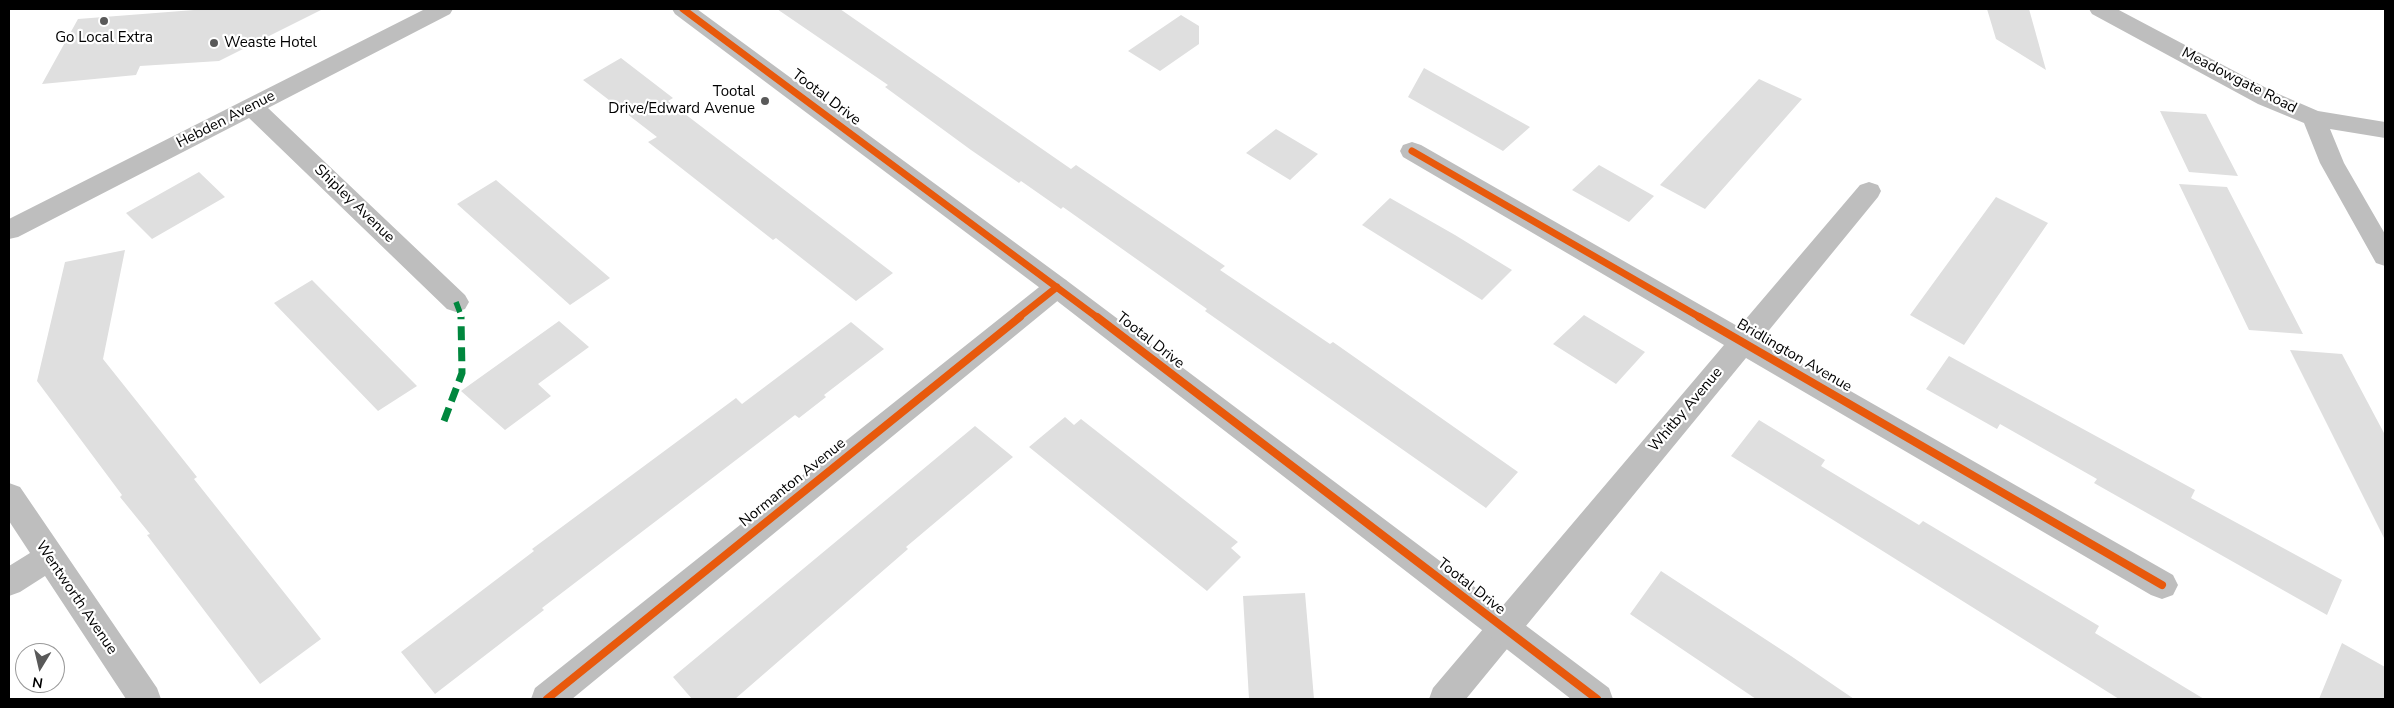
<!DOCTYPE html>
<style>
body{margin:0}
#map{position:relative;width:2394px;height:708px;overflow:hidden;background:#fff;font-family:"Nunito Sans",sans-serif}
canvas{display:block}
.frame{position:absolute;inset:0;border:10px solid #000;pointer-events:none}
.north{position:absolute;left:15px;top:643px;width:50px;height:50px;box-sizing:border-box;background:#fff;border:1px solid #999;border-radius:50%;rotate:189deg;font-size:14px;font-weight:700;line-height:20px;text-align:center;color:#000}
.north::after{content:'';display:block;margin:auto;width:18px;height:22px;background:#595959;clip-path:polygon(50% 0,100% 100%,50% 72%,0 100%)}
</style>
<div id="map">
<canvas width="2394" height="708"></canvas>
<div class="frame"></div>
<div class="north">N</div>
</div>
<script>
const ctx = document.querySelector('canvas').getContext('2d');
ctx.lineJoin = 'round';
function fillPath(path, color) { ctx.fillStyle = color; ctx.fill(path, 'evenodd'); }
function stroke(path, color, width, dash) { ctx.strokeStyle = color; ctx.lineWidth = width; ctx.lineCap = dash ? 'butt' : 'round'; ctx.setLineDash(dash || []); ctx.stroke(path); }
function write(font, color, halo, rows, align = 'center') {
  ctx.font = font + ' "Nunito Sans",sans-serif'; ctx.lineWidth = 4.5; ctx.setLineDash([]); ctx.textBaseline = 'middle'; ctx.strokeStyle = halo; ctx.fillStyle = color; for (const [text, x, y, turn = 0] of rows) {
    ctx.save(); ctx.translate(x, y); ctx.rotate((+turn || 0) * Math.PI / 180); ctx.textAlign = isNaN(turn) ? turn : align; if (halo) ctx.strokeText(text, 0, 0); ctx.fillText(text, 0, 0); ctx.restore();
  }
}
const building = new Path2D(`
 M207,9H323L219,61L140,66L136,75L42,84L78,19Z
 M777,9H840L1071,169L1076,165L1225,266L1220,270L1330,344L1333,342L1518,472L1486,508L1205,311L1207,309L1063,207L1061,209L1021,181L1019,183L971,150L885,87L888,85Z
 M1987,9H2029L2046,70L1996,39Z
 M1181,15L1199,26V44L1160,71L1128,51Z
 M621,58L673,98L668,101L893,273L856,301L776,238L773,240L648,142L657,137L583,80Z
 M1424,68L1530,127L1503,151L1408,97Z
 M1759,79L1802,99L1705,209L1660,185Z
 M2160,111L2206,114L2238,176L2189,172Z
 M1276,129L1318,154L1290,180L1246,153Z
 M1599,165L1654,196L1629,222L1572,190Z
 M199,172L225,197L152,239L126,213Z
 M496,180L610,278L570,305L457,204Z
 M2179,184L2227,187L2303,334L2249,330Z
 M1996,197L2048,223L1964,345L1910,315Z
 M1390,198L1455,235L1512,270L1482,300L1362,225Z
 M125,250L103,359L197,477L194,479L321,639L260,684L147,535L150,534L120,497L122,495L37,381L65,262Z
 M312,280L417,386L378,411L274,303Z
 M1584,315L1645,352L1616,384L1553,344Z
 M559,321L589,347L538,384L551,396L505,430L461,391Z
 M851,322L884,349L824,395L826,397L799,418L795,415L542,608L544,610L435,694L401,652L534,551L532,549L736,398L742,404Z
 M2290,350L2342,354L2385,435V540Z
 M1949,356L2195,490L2191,498L2342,580L2327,615L2094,483L2097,479L2000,424L1997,429L1926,389Z
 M1065,417L1074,425L1081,419L1238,542L1231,548L1241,557L1207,591L1029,447Z
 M1759,420L1825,460L1821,466L1919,525L1923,521L2099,626L2095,633L2204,699H2119L1731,456Z
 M975,426L1013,457L906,547L908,549L735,699H692L673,677Z
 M1661,571L1791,656L1854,699H1756L1630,614Z
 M1305,593L1314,699H1249L1243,596Z
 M2342,643L2385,667V699H2319Z`);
const minor = new Path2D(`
 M425,9H453L450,14L268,108L465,295L469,302L465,309L456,312L447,309L249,118L18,237L9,239V219Z
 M2089,9H2117L2274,92L2318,111L2385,122V138L2330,129L2344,163L2385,234V266L2376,263L2320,163L2304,123L2258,104L2092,14Z
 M1412,142L1421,145L1739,327L1860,185L1869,182L1878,185L1881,191L1878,197L1761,340L2173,575L2178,585L2173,595L2162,599L2151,595L1746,358L1466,699H1429L1433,688L1724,345L1403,157L1400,151L1403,145Z
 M1057,277L1066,280L1070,287L1066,294L572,699H531L535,688L1048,280Z
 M9,483L20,487L157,688L161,699H126L45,576L20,592L9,596V566L30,553L9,521Z`);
const tertiary = new Path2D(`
 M672,9H697L1066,280L1609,688L1613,699H1571L1048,294L675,14Z`);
const quietFar1 = new Path2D(`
 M456,302L462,318`);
const quiet = new Path2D(`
 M444,421L462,373L461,317`);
const cyclewayFar1 = new Path2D(`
 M683,9L1098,318
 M1412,151L1701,318
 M1018,318L1057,287`);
const cycleway = new Path2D(`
 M1097,317L1597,699
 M1699,317L2162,585
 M547,699L1020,317`);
const markers = [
 [104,21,5,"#595959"],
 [214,43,5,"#595959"],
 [765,101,5,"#595959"]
];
const poiNames = [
 ["Go Local Extra",104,38],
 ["Weaste Hotel",224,43,"left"],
 ["Tootal",755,92,"right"],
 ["Drive/Edward Avenue",755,109,"right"]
];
const streetNames = [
 ["Meadowgate Road",2239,81,27],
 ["Tootal Drive",826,98,37],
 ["Hebden Avenue",226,120,-27],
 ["Shipley Avenue",354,204,44],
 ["Tootal Drive",1150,341,38],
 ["Bridlington Avenue",1794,356,30],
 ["Whitby Avenue",1686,410,-50],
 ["Normanton Avenue",793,483,-39],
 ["Tootal Drive",1471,587,38],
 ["Wentworth Avenue",76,598,56]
];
fillPath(building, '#dfdfdf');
fillPath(minor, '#bebebe');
fillPath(tertiary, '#bebebe');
stroke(quietFar1, '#00873e', 5.5, [11, 5.5]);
stroke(quiet, '#00873e', 7, [14, 7]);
stroke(cyclewayFar1, '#e8590c', 7);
stroke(cycleway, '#e8590c', 8);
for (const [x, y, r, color] of markers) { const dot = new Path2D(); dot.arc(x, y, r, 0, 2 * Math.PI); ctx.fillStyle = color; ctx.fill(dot); stroke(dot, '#fff', 2); }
write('15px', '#000', '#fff', poiNames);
write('15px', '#000', '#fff', streetNames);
</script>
